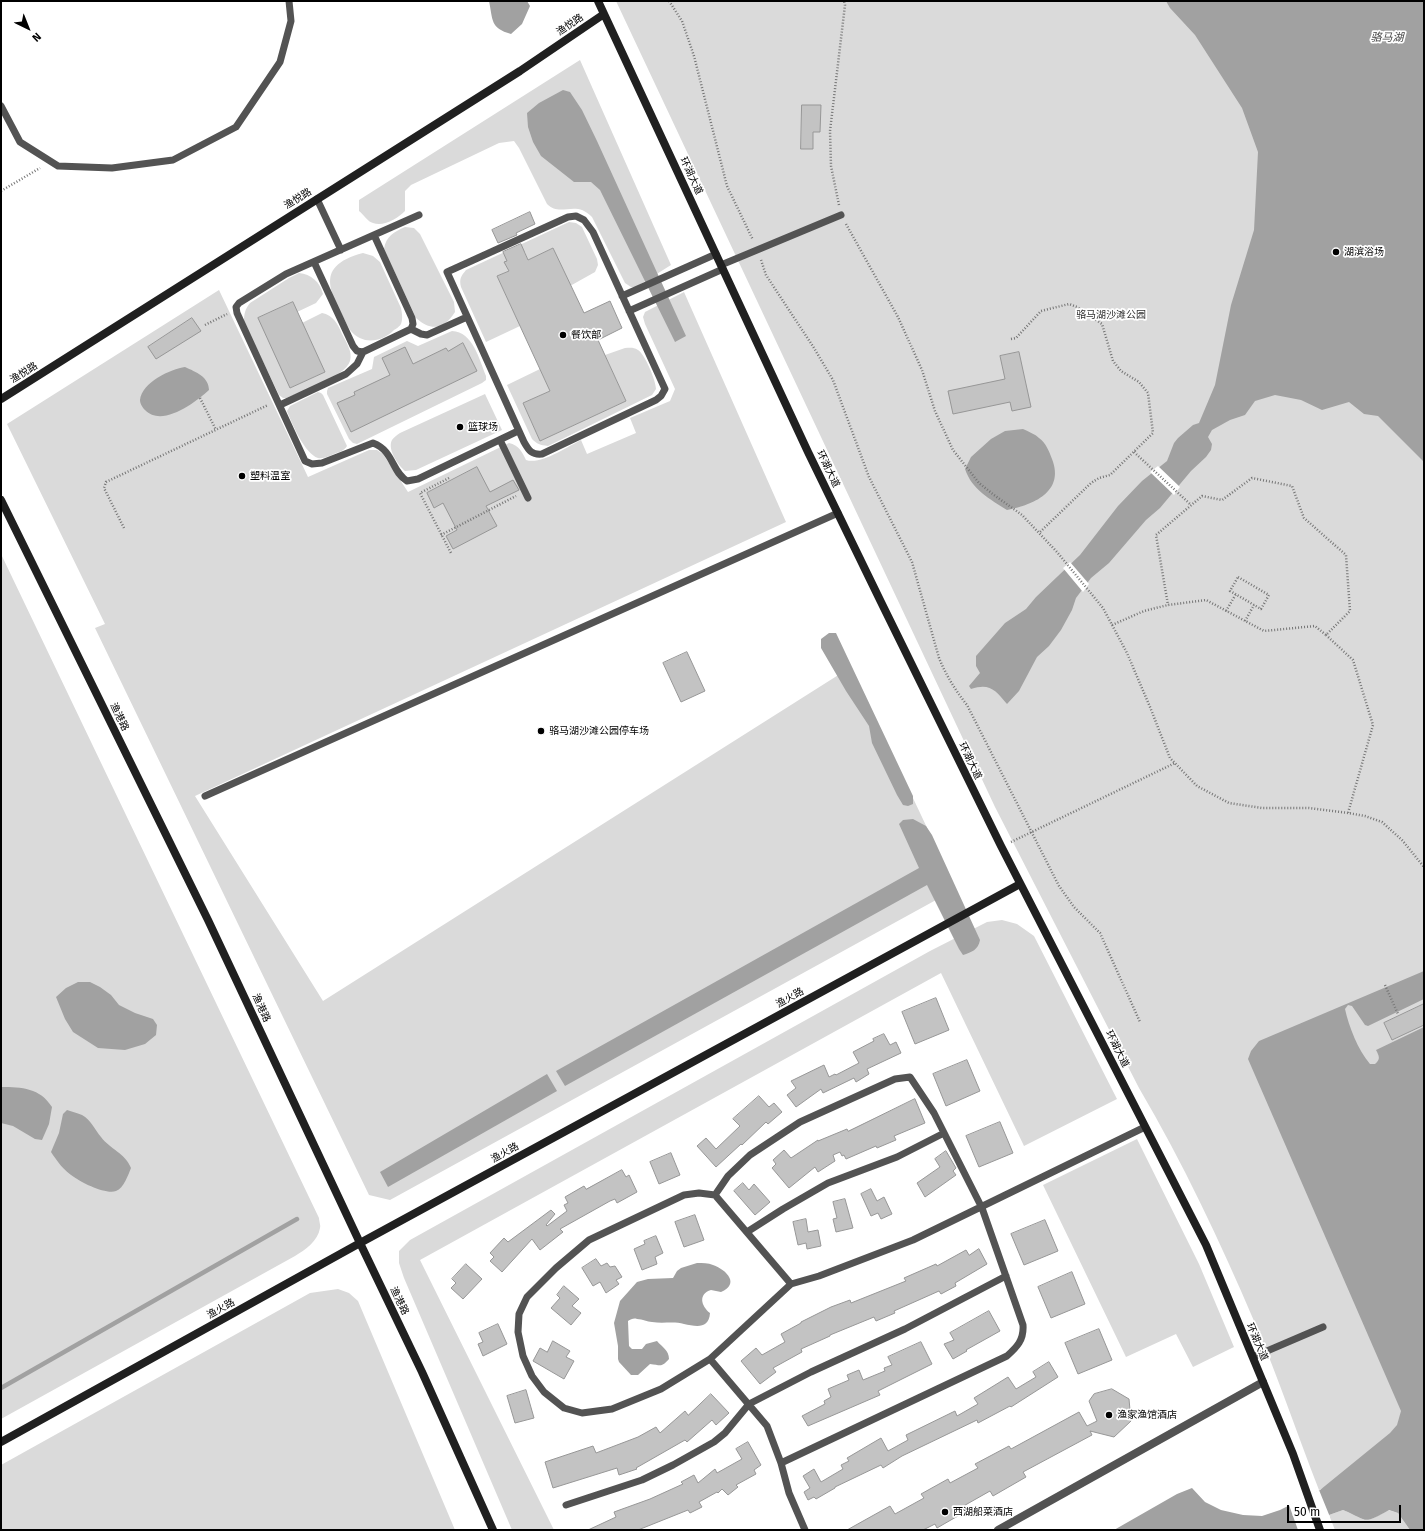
<!DOCTYPE html>
<meta charset="utf-8">
<style>
body{margin:0}
#map{position:relative;width:1425px;height:1531px;overflow:hidden;background:#fff;font-family:"Fira Sans",sans-serif}
canvas{display:block}
.frame{position:absolute;inset:0;border:2px solid #000;pointer-events:none}
.north{position:absolute;left:8px;top:8px;width:40px;height:40px;-webkit-text-stroke:3px #fff;paint-order:stroke;rotate:137deg;font-size:11px;font-weight:700;line-height:16px;text-align:center;color:#000}
.north::after{content:'';display:block;margin:auto;width:14px;height:18px;background:#000;clip-path:polygon(50% 0,100% 100%,50% 72%,0 100%)}
.scale{position:absolute;left:1287px;top:1505px;width:114px;height:18px;box-sizing:border-box;border:2px solid #000;border-top:0;padding-left:5px;font-size:12px;line-height:14px;white-space:nowrap;color:#000;-webkit-text-stroke:3px #fff;paint-order:stroke}
</style>
<div id="map">
<canvas width="1425" height="1531"></canvas>
<div class="frame"></div>
<div class="north">N</div>
<div class="scale">50 m</div>
</div>
<script>
const ctx = document.querySelector('canvas').getContext('2d');
ctx.lineJoin = 'round';
function fillPath(path, color) { ctx.fillStyle = color; ctx.fill(path, 'evenodd'); }
function stroke(path, color, width, dash) { ctx.strokeStyle = color; ctx.lineWidth = width; ctx.lineCap = dash ? 'butt' : 'round'; ctx.setLineDash(dash || []); ctx.stroke(path); }
function write(font, color, halo, rows, align = 'center') {
  ctx.font = font + ' "Fira Sans","Noto Sans SC",sans-serif'; ctx.lineWidth = 3.5; ctx.setLineDash([]); ctx.textBaseline = 'middle'; ctx.strokeStyle = halo; ctx.fillStyle = color; for (const [text, x, y, turn = 0] of rows) {
    ctx.save(); ctx.translate(x, y); ctx.rotate((+turn || 0) * Math.PI / 180); ctx.textAlign = isNaN(turn) ? turn : align; if (halo) ctx.strokeText(text, 0, 0); ctx.fillText(text, 0, 0); ctx.restore();
  }
}
const green = new Path2D(`
 M616,1H1330L1424,212V1442L1319,1490C1297,1434 1278,1376 1254,1321C1220,1241 1183,1163 1139,1088L995,807Z
 M580,60L671,265L636,287H631L625,283L592,217C575,199 561,218 547,204L519,148L514,141L499,143L411,185L405,191V211C398,218 384,227 373,223C368,222 363,214 359,211V200Z
 M569,222L576,223L582,227L597,259L598,265L595,272L570,286L553,248L528,260L525,252L505,262L509,271L497,276L520,326L486,342L461,287C459,279 461,276 466,270Z
 M405,227L414,228L420,234L454,302L455,312C444,329 432,332 416,318L384,249C386,236 394,232 405,227Z
 M363,253L373,256L380,262L401,308C402,313 403,319 401,324C400,326 396,329 394,330C381,343 362,345 350,330C333,296 310,267 363,253Z
 M299,273C311,274 320,282 323,294L316,303L297,312L290,388L325,372L302,323L322,313C333,315 338,324 342,334C346,342 353,352 350,361C345,377 302,391 287,398H283L279,395L244,322C244,314 245,309 250,303L289,278Z
 M219,290L308,477L369,450H377L383,454L408,492L509,443C519,445 522,452 526,460C541,465 567,447 581,440L587,454L636,433L630,418L670,401L675,389L645,324L643,317L645,312L684,292L786,522L195,796L323,1001L851,667L956,889L390,1200L369,1195L95,628L105,624L7,424Z
 M452,331C473,332 479,359 486,376V380L482,383L357,444L353,443L349,439L327,394V391L328,388L372,369L374,357L407,341L418,346Z
 M625,348C630,348 633,347 638,350C645,354 656,381 656,389L652,395L548,446C540,445 537,444 532,439L507,385L540,369L550,391L523,403L540,441L626,401L605,355Z
 M318,392L321,393L323,395L347,446C344,451 339,452 334,454C329,456 324,459 318,458C305,454 292,424 287,411L290,406Z
 M485,394L502,430L416,470L405,471C398,465 387,449 392,440C394,437 397,435 400,433Z
 M1,554L319,1218C319,1221 321,1226 320,1228C318,1241 305,1250 295,1256L1,1419Z
 M1002,920L1017,924L1034,936L1117,1099L1024,1146L941,973L420,1260L554,1530H512L404,1278L399,1263V1251L410,1240L930,951L987,922Z
 M1137,1139L1199,1264L1234,1347L1193,1367L1176,1334L1126,1357L1043,1185Z
 M338,1289L349,1293L358,1301L455,1530H1V1465L310,1293Z
 M1343,1510C1369,1521 1362,1525 1388,1510L1398,1513L1410,1530H1335L1329,1515Z`);
const water = new Path2D(`
 M489,1H527L530,6L522,24L511,34C490,28 493,20 489,1Z
 M1166,1H1424V462L1378,416L1364,414L1349,402L1322,410L1301,400L1275,395L1255,401L1245,415L1230,420L1212,430L1208,437L1212,444L1211,450L1206,457L1191,471L1160,508L1146,520L1109,563L1091,578L1076,598L1072,610L1061,630L1049,646L1037,657L1019,691L1007,704C995,690 990,683 971,689L969,686L980,673L976,666V656L1005,623L1026,609L1036,597L1080,555L1118,506L1142,481L1167,461L1174,443L1178,438L1193,425L1199,423L1215,385L1231,305L1254,230L1258,152L1242,108L1195,35L1170,8Z
 M563,90L570,92L582,110L597,141L686,336L675,342L600,190L591,182H574L541,156L533,142L528,127L527,113L539,103Z
 M185,367C196,372 209,377 209,390C196,402 162,428 145,410C143,408 140,404 140,400C142,382 171,369 185,367Z
 M1023,429C1029,432 1035,434 1039,438C1046,443 1049,451 1052,459C1065,492 1033,505 1007,510C990,499 972,490 965,469L971,457L991,439L1005,431Z
 M829,633H836L913,796V804L908,806L903,805L897,795L872,743L869,726L846,691L821,648V639Z
 M913,819L926,826L932,835L980,940C978,950 972,952 963,955L959,949L927,885L565,1086L556,1071L919,868L899,824L903,820Z
 M1424,971V999L1368,1026L1365,1025L1352,1006L1348,1005L1345,1009C1349,1027 1358,1050 1370,1064H1375C1381,1059 1379,1056 1376,1050L1424,1027V1530H1410L1398,1513L1389,1510C1362,1525 1369,1521 1343,1510L1329,1515L1307,1530H1114L1177,1494L1192,1488L1205,1502L1221,1510L1243,1515L1262,1516L1280,1510L1320,1490L1390,1433L1397,1425L1401,1411L1248,1059L1251,1051L1259,1041Z
 M78,982H90L100,987L111,995L119,1005L135,1013L153,1019L157,1025L156,1035L145,1044L125,1050L98,1048L73,1032L65,1019L56,997L66,988Z
 M547,1074L557,1091L388,1187L380,1172Z
 M1,1087C22,1087 40,1088 52,1107L49,1124L42,1140L35,1139L13,1126L1,1123Z
 M67,1110C72,1112 78,1113 82,1115C91,1120 95,1130 101,1137C110,1149 125,1153 131,1168C128,1175 124,1188 116,1191C107,1195 82,1183 74,1177C64,1171 57,1161 51,1152L59,1133L63,1114Z
 M697,1263C703,1263 708,1263 713,1265C727,1270 740,1284 721,1292L711,1290C698,1294 701,1306 710,1313C709,1330 695,1326 684,1324C674,1321 663,1324 652,1322C647,1322 643,1319 637,1319C634,1318 631,1319 628,1321L629,1346L632,1349H642L646,1344L657,1341C662,1347 669,1350 669,1359C661,1368 661,1365 650,1364L638,1375H631L619,1362L618,1359V1346L614,1323L620,1301L637,1282L648,1279L673,1278L677,1271L681,1268Z`);
const pier = new Path2D(`
 M1158,466L1180,487L1174,495L1150,472Z
 M1070,562L1089,584L1083,592L1063,568Z
 M1319,1490L1330,1517L1310,1530H1298L1289,1505Z`);
const stream = new Path2D(`
 M1,1388L297,1219`);
const building = new Path2D(`
 M802,105H821L820,132H813V149H801Z
 M530,212L535,224L516,233L517,235L498,243L492,230Z
 M521,244L528,260L553,248L584,313L610,301L622,328L598,340L626,401L540,441L523,403L550,391L497,276L509,271L504,262L507,261L503,252Z
 M293,302L325,372L290,388L258,318Z
 M192,318L201,331L156,359L148,347Z
 M463,343L477,371L351,432L337,403L355,395L354,392L390,375L382,358L405,347L413,364L446,348L448,351Z
 M1019,352L1031,407L1012,411L1010,402L953,414L948,391L1005,379L1000,356Z
 M477,467L490,492L513,480L519,490L486,506L497,526L453,549L446,536L457,530L443,503L434,508L427,493Z
 M687,652L705,691L681,702L663,663Z
 M936,998L949,1030L915,1044L902,1012Z
 M1424,1004V1025L1392,1040L1384,1023Z
 M884,1034L890,1045L896,1042L901,1053L867,1069L869,1074L856,1082L854,1078L823,1093L821,1089L796,1107L787,1095L796,1088L791,1081L824,1065L829,1077L835,1074L836,1075L859,1063L853,1052L874,1041L873,1039Z
 M967,1060L980,1091L946,1106L933,1074Z
 M759,1096L769,1107L774,1103L782,1112L768,1124L766,1122L742,1145L741,1144L716,1167L697,1146L706,1138L716,1149L740,1126L733,1119Z
 M915,1099L925,1123L894,1136L896,1140L877,1148L876,1146L846,1159L844,1155L842,1156L840,1152L833,1155L835,1161L818,1172L815,1167L789,1188L772,1168L776,1164L773,1160L784,1150L791,1158L818,1140V1141L847,1129L848,1131Z
 M1000,1122L1013,1153L979,1167L966,1136Z
 M946,1151L956,1168L953,1171L956,1175L925,1197L917,1183L940,1167L935,1159Z
 M671,1153L680,1175L659,1184L650,1162Z
 M622,1170L626,1177L629,1175L637,1192L617,1203L615,1199L610,1201L560,1229L563,1232L540,1250L532,1239L502,1272L490,1261L494,1257L490,1253L504,1238L508,1242L551,1210L555,1214L546,1225L547,1226L567,1211L564,1205L568,1203L565,1197L584,1186L586,1189Z
 M743,1183L749,1190L754,1184L770,1202L755,1215L734,1191Z
 M871,1189L877,1201L884,1197L892,1214L881,1219L878,1213L871,1216L861,1194Z
 M845,1199L853,1228L836,1232L833,1219L837,1218L833,1202Z
 M695,1215L704,1240L684,1247L675,1222Z
 M806,1219L808,1232L818,1230L821,1246L807,1249L806,1243L798,1245L793,1222Z
 M1045,1220L1058,1251L1024,1265L1011,1234Z
 M656,1236L663,1253L655,1257L657,1264L642,1270L634,1249L645,1244L644,1241Z
 M979,1249L987,1264L955,1283L956,1286L941,1294L939,1291L894,1311L895,1313L876,1321L874,1317L830,1335V1336L801,1349L802,1352L773,1368L776,1372L760,1384L741,1361L756,1348L762,1355L785,1342L781,1334L801,1323V1322L831,1307L850,1300L851,1303L906,1281L904,1278L936,1264L937,1266L966,1250L969,1255Z
 M596,1259L601,1266L607,1263L610,1267L615,1266L622,1277L616,1280L619,1284L606,1293L600,1282L593,1286L582,1268Z
 M466,1264L482,1279L463,1299L451,1288L456,1283L452,1279Z
 M1072,1272L1085,1304L1051,1318L1038,1287Z
 M564,1286L579,1299L572,1306L581,1313L571,1325L551,1308L560,1298L557,1295Z
 M989,1311L1000,1331L966,1350L967,1351L953,1359L944,1344L954,1340L950,1333Z
 M498,1324L507,1344L483,1356L478,1344L483,1342L479,1333Z
 M1099,1329L1112,1360L1078,1374L1065,1343Z
 M553,1341L570,1351L566,1357L574,1361L564,1379L533,1361L540,1348L547,1352Z
 M921,1342L932,1364L878,1391L880,1395L808,1426L802,1416L825,1404L824,1401L831,1397L828,1389L849,1380L847,1375L859,1370L863,1380L885,1371L884,1368L892,1365L888,1357Z
 M1049,1362L1058,1377L1011,1407L1010,1406L978,1423L977,1420L902,1456L883,1468L881,1465L835,1487V1488L816,1499L814,1497L808,1500L804,1492L810,1488L803,1476L814,1469L821,1482L843,1469L841,1465L849,1461L847,1458L881,1438L888,1451L908,1440L906,1435L955,1411L957,1416L978,1404L974,1398L1008,1377L1016,1389L1036,1377L1033,1372Z
 M1112,1389L1129,1399L1131,1421L1114,1437L1090,1431L1092,1435L1023,1472L1026,1477L993,1496L990,1491L960,1508L963,1513L937,1528L935,1524L923,1530H847L890,1506L895,1514L924,1498L921,1494L948,1479L950,1483L978,1468L975,1464L1009,1446L1011,1449L1079,1412L1087,1426L1097,1421L1089,1401L1094,1394Z
 M526,1390L534,1418L515,1423L507,1396Z
 M711,1394L729,1413L716,1425L712,1420L687,1442L685,1440L636,1468L637,1469L619,1475L617,1468L553,1488L545,1462L593,1446L596,1453L638,1437L656,1427L660,1433L685,1411L688,1415Z
 M748,1442L761,1465L754,1470L756,1474L736,1485L738,1487L728,1495L722,1489L718,1493L717,1492L699,1502L702,1507L690,1513L688,1510L638,1530H588L616,1517L614,1512L650,1499L683,1484L681,1482L694,1475L698,1483L715,1469L717,1473L742,1459L736,1449Z`);
const path = new Path2D(`
 M669,1L682,21L694,56L727,186L753,240
 M1,191L40,168
 M839,205L831,166L830,131L845,5L844,1
 M846,224L898,317L922,370L935,411L953,450L979,483L994,495L1022,515L1057,552L1103,608L1127,653L1150,707L1170,758L1197,786L1229,803L1262,808H1309L1348,813L1365,816L1382,822L1402,840L1424,867
 M761,260L766,275L814,348L833,380L869,477L912,562L939,658C946,675 955,690 967,705L1059,886L1074,907L1100,933L1140,1022
 M205,325L227,314
 M1011,339L1016,338L1041,311L1069,304L1077,307L1102,324L1113,361L1121,371L1139,382L1148,393L1153,433L1110,475L1099,478L1091,483L1039,533
 M200,398L216,430
 M1134,452L1191,505
 M449,478L420,493L451,553
 M124,528L104,488L106,482L268,405
 M441,535L516,496
 M1238,577L1269,595L1261,609L1230,591Z
 M1226,611L1236,594
 M1245,621L1254,605
 M1112,625L1144,611L1168,605L1206,600L1264,631L1315,626L1326,635L1350,611L1346,555L1304,518L1292,486L1252,478L1222,500L1202,496L1156,535L1168,605
 M1326,635L1353,660L1373,725L1348,813
 M1011,842L1175,763
 M1385,985L1398,1014`);
const lane = new Path2D(`
 M1,106L20,142L58,166L112,168L173,160L236,127L280,62L291,21L289,1
 M317,199L341,250
 M419,215L286,274L239,303L236,307L237,313L305,461L312,464L322,463L373,443C394,451 391,471 407,481L418,479L518,431
 M576,216L584,220L593,232L665,389L661,396L656,400L542,454C532,455 529,451 524,442L447,272L568,217Z
 M374,235L412,318L413,324L411,329
 M314,262L353,346L357,351L363,352
 M721,265L841,215
 M622,296L716,254
 M629,311L723,269
 M280,405L346,374L357,364L363,352L411,329L421,334L427,335L467,317
 M500,440L528,498
 M205,796L838,513
 M715,1195L728,1176L750,1155L800,1122L895,1079L910,1077L934,1113L982,1208L1023,1325C1024,1340 1017,1347 1007,1356L781,1463
 M747,1232L783,1209L828,1183L897,1157L944,1133
 M791,1284L715,1195L699,1193L684,1195L589,1240L556,1268L527,1297L519,1314L518,1332L523,1356L532,1376L544,1392L564,1408L582,1413L612,1409L661,1389L710,1359L791,1284L819,1276L913,1240L1145,1127
 M1253,1357L1323,1327
 M710,1359L767,1426L781,1463L789,1493L805,1530
 M566,1505L642,1480L673,1465L714,1442L725,1433L749,1404L811,1372L905,1329L1006,1276`);
const street = new Path2D(`
 M998,1530L1263,1382`);
const secondary = new Path2D(`
 M598,1L808,452L880,600L1001,846L1206,1245L1293,1454L1320,1530
 M1,399L520,71L604,14
 M1,500L208,920L360,1243L422,1372L493,1530
 M1,1442L360,1243L1020,884`);
const markers = [
 [1336,252,4,"#000"],
 [563,335,4,"#000"],
 [460,427,4,"#000"],
 [242,476,4,"#000"],
 [541,731,4,"#000"],
 [1109,1415,4,"#000"],
 [945,1512,4,"#000"]
];
const streetNames = [
 ["渔悦路",570,25,-34],
 ["环湖大道",691,176,65],
 ["渔悦路",298,199,-32],
 ["渔悦路",24,373,-32],
 ["环湖大道",828,469,64],
 ["渔港路",119,717,64],
 ["环湖大道",970,761,64],
 ["渔火路",790,998,-29],
 ["渔港路",261,1008,65],
 ["环湖大道",1117,1049,63],
 ["渔火路",505,1153,-29],
 ["渔港路",399,1301,64],
 ["渔火路",221,1309,-29],
 ["环湖大道",1257,1342,67]
];
const poiNames = [
 ["湖滨浴场",1344,252],
 ["餐饮部",571,335],
 ["篮球场",468,427],
 ["塑料温室",250,476],
 ["骆马湖沙滩公园停车场",549,731],
 ["渔家渔馆酒店",1117,1415],
 ["西湖船菜酒店",953,1512]
];
const parkNames = [
 ["骆马湖沙滩公园",1111,315]
];
const waterNames = [
 ["骆马湖",1387,38]
];
fillPath(green, '#dadada');
fillPath(water, '#a1a1a1');
fillPath(pier, '#fff');
stroke(stream, '#a1a1a1', 4.5);
fillPath(building, '#c3c3c3');
stroke(building, '#979797', 1);
stroke(path, '#757575', 2.5, [1, 2]);
stroke(lane, '#535353', 7);
stroke(street, '#535353', 8);
stroke(secondary, '#202020', 8);
for (const [x, y, r, color] of markers) { const dot = new Path2D(); dot.arc(x, y, r, 0, 2 * Math.PI); ctx.fillStyle = color; ctx.fill(dot); stroke(dot, '#fff', 1.5); }
write('10px', '#000', '#fff', streetNames);
write('10px', '#000', '#fff', poiNames, 'left');
write('10px', '#313131', '#fff', parkNames);
write('italic 11px', '#424242', '#fff', waterNames);
</script>
